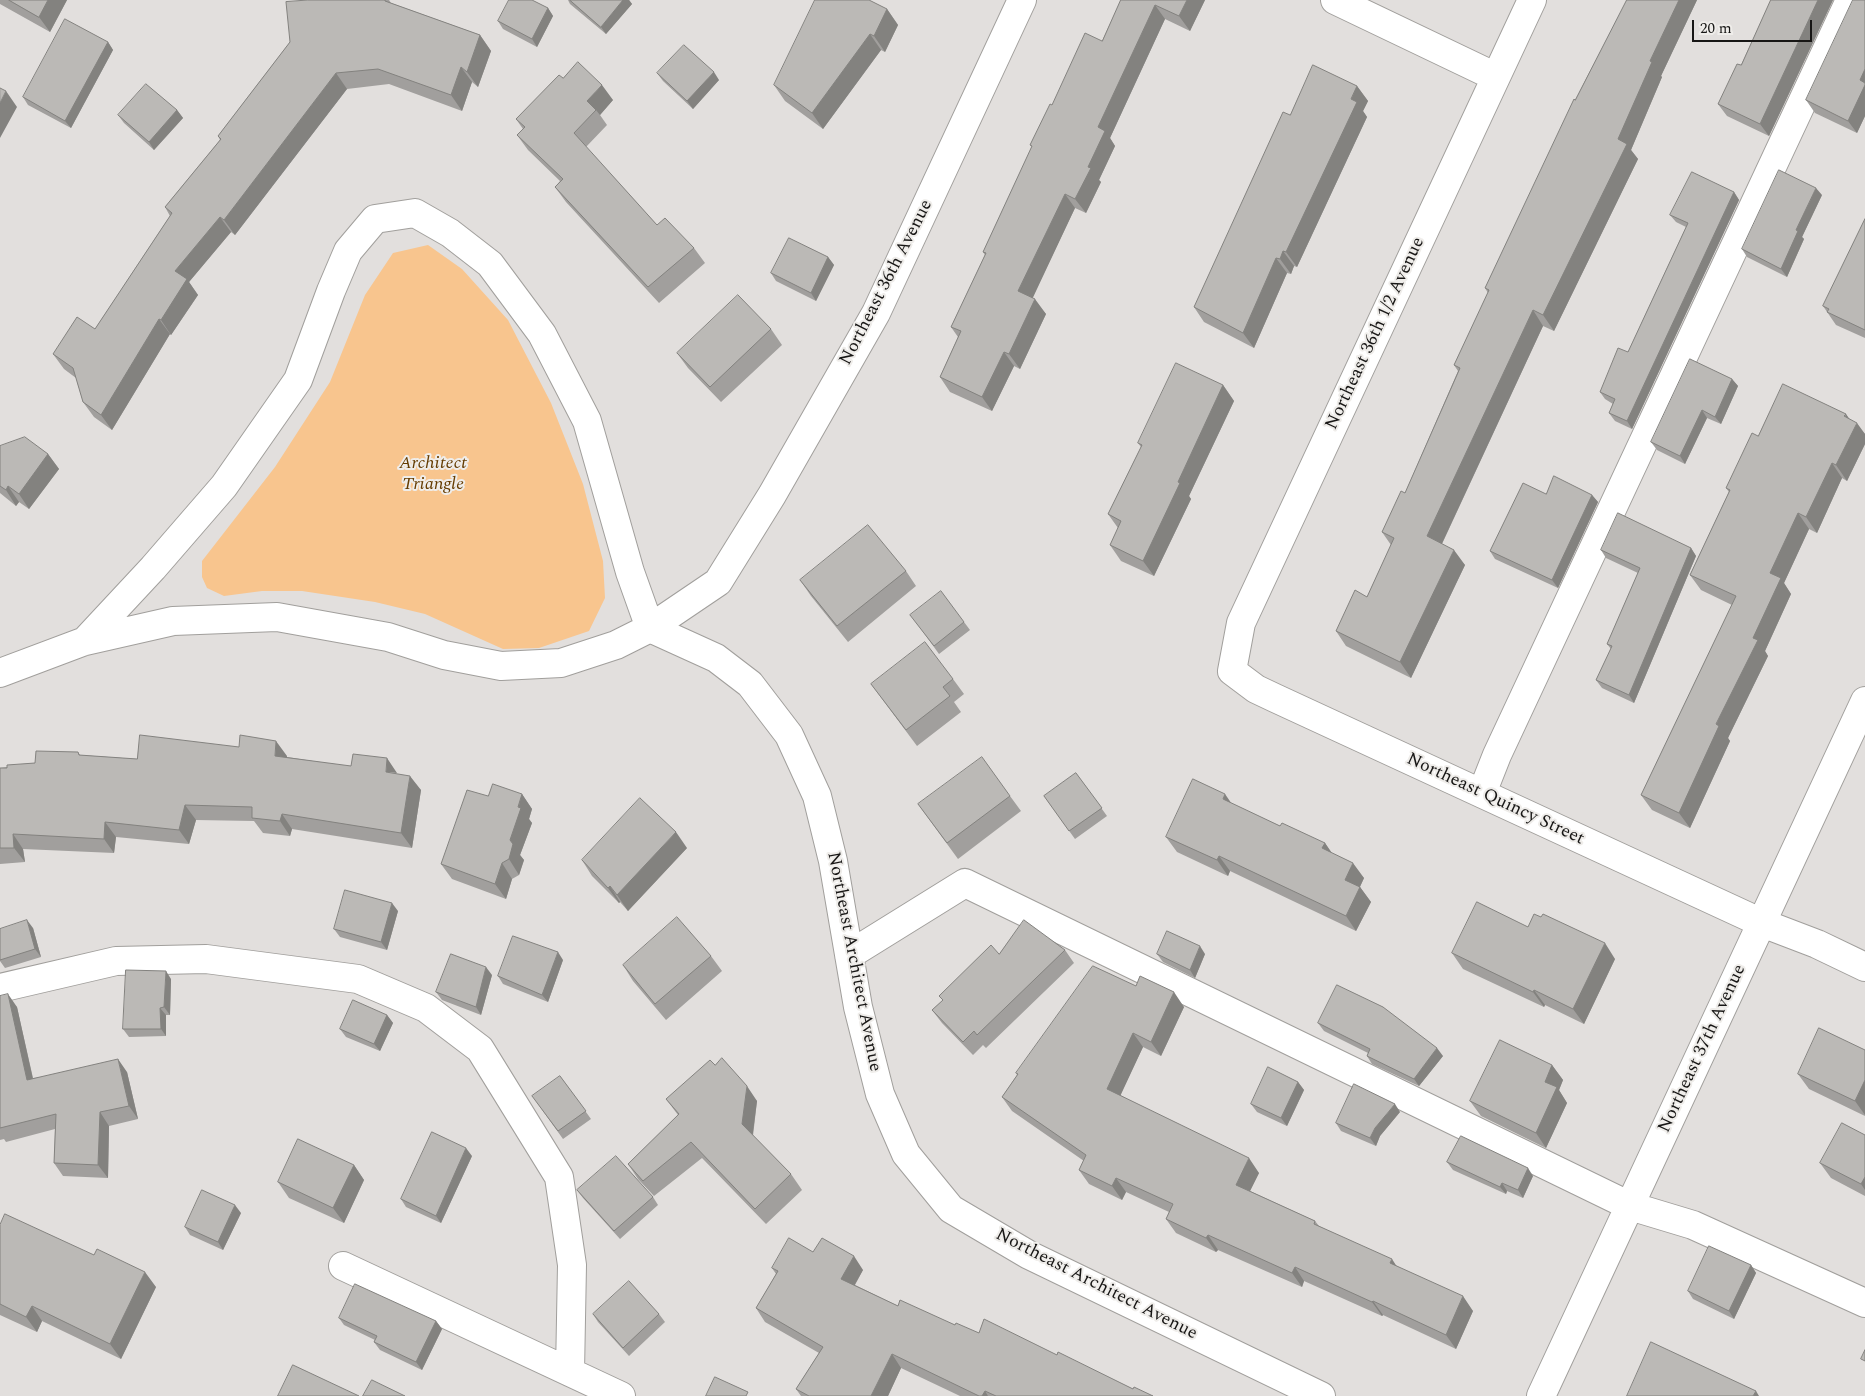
<!DOCTYPE html>
<style>
body{margin:0}
#map{position:relative;width:1865px;height:1396px;overflow:hidden;background:#e2dfdd;font-family:Spectral,serif}
canvas{display:block}
.scale{position:absolute;left:1692px;top:20px;width:120px;height:22px;box-sizing:border-box;border:2px solid #171615;border-top:0;padding-left:6px;font-size:15px;line-height:18px;white-space:nowrap;color:#171615;-webkit-text-stroke:4px #efedea;paint-order:stroke}
</style>
<div id="map">
<canvas width="1865" height="1396"></canvas>
<div class="scale">20 m</div>
</div>
<script>
const ctx = document.querySelector('canvas').getContext('2d');
ctx.lineJoin = 'round';
function fillPath(path, color) { ctx.fillStyle = color; ctx.fill(path, 'evenodd'); }
function stroke(path, color, width, dash) { ctx.strokeStyle = color; ctx.lineWidth = width; ctx.lineCap = dash ? 'butt' : 'round'; ctx.setLineDash(dash || []); ctx.stroke(path); }
function write(font, color, halo, rows, align = 'center') {
  ctx.font = font + ' Spectral,serif'; ctx.lineWidth = 4; ctx.setLineDash([]); ctx.textBaseline = 'middle'; ctx.strokeStyle = halo; ctx.fillStyle = color; for (const [text, x, y, turn = 0] of rows) {
    ctx.save(); ctx.translate(x, y); ctx.rotate((+turn || 0) * Math.PI / 180); ctx.textAlign = isNaN(turn) ? turn : align; if (halo) ctx.strokeText(text, 0, 0); ctx.fillText(text, 0, 0); ctx.restore();
  }
}
const green = new Path2D(`
 M428,245L462,269L508,320L551,403L583,484L603,561L605,598L589,631L539,648L503,649L425,614L375,602L302,591H262L224,596L207,588L202,577V561L275,467L330,382L365,295L393,253Z`);
const minor = new Path2D(`
 M1335,0L1496,77
 M1532,0L1241,623L1232,671L1256,689L1275,698L1762,923L1817,944L1865,967
 M85,641L153,568L224,486L298,380L331,291L348,251L375,219L415,213L450,233L490,264L542,334L587,421L630,572L650,628L716,658L750,684L789,735L817,796L833,861L858,1007L880,1094L906,1154L951,1209L1029,1255L1321,1396
 M0,673L85,641L173,621L277,617L388,637L444,655L501,666L561,663L616,645L650,628L718,582L772,495L876,313L1022,0
 M1482,793L1497,755L1850,0
 M849,955L965,883L1630,1206L1693,1225L1865,1303
 M0,988L116,961L206,959L358,979L426,1008L480,1049L559,1177L572,1265L570,1372
 M343,1266L621,1396
 M1541,1396L1865,701`);
const wall = new Path2D(`
 M0,0H67L50,32L0,4Z
 M308,0H389L391,3L480,35L491,51L478,87L472,82L462,111L389,84L347,89L235,235L231,232L189,282L198,295L171,335L170,334L112,430L94,417L83,402L76,378L64,369L53,354L95,329L170,216L165,207L220,140L218,136L290,42Z
 M568,0H629L632,4L606,34L570,4Z
 M1121,0H1205L1190,31L1165,19L1110,138L1115,146L1099,180L1101,182L1086,213L1075,208L1032,298L1046,314L1020,369L1014,366L992,411L950,392L940,377L958,337L951,327L985,255L983,252L1032,147L1030,145L1052,105L1102,41Z
 M1627,0H1697L1661,76L1662,77L1631,150L1638,159L1554,331L1543,326L1442,544L1465,565L1411,678L1346,646L1336,631L1367,597L1391,545L1382,532L1405,493L1458,371L1454,365L1488,293L1485,288L1575,100Z
 M1771,0H1833L1769,136L1727,116L1718,104L1741,65Z
 M1865,0V116L1857,133L1815,113L1806,100Z
 M548,8L553,16L537,47L503,29L498,21Z
 M887,9L898,25L885,52L881,50L823,129L785,101L774,85Z
 M108,42L113,50L71,128L28,105L23,97Z
 M657,73L719,80L693,109L663,81Z
 M563,78L613,100L600,115L607,125L586,147L657,225L694,248L705,263L659,303L566,202L555,187L560,181L528,150L517,135L523,129L516,119Z
 M1357,86L1368,101L1363,111L1367,117L1297,267L1294,266L1291,274L1287,273L1254,348L1204,322L1194,307L1290,115Z
 M177,110L183,118L154,150L124,123L118,115Z
 M1734,192L1739,200L1632,429L1615,421L1609,413L1613,404L1605,399L1600,392L1628,352L1686,227L1676,222L1670,215Z
 M1822,195L1802,237L1804,239L1787,277L1747,257L1742,249Z
 M1865,219V338L1836,325L1823,306Z
 M828,257L834,265L816,301L776,281L771,273Z
 M771,329L782,345L721,402L688,368L677,353Z
 M1732,379L1738,386L1721,424L1707,418L1685,464L1657,450L1651,442Z
 M1223,385L1234,401L1189,496L1191,499L1154,576L1121,561L1110,545L1118,528L1108,514L1141,447L1138,443Z
 M1846,414L1848,418L1865,434V444L1847,481L1842,478L1817,533L1809,529L1784,583L1791,594L1765,651L1768,656L1728,738L1730,741L1690,828L1652,810L1641,795L1732,605L1701,590L1690,575L1729,492L1726,488L1758,436Z
 M0,446L48,454L59,469L29,509L19,502L16,506L0,493Z
 M1592,495L1598,502L1558,588L1495,559L1490,551Z
 M1691,548L1696,556L1634,703L1602,688L1596,680L1611,649L1607,644L1638,573L1606,558L1601,550Z
 M906,571L916,586L848,642L811,596L800,580Z
 M916,622H964L970,630L939,654Z
 M953,679L964,694L954,702L961,712L917,746L871,684Z
 M78,752L80,755L137,759L287,756V757L397,774L421,790L412,848L292,829L290,836L263,833L254,821L196,820L189,844L116,837L114,853L23,849L25,862L0,864V768L35,763Z
 M1076,773L1107,816L1075,839L1044,796Z
 M522,794L532,809L529,819L532,823L520,855L524,860L519,875L512,879L506,899L452,879L441,864L488,796Z
 M1010,796L1021,811L958,859L918,804Z
 M1231,804L1280,826L1325,843L1332,853L1364,878L1360,887L1371,902L1356,931L1230,871L1228,876L1177,852L1166,837Z
 M687,848L628,911L620,902L619,903L592,876L582,860Z
 M398,911L387,950L340,937L334,929Z
 M1528,927L1615,959L1584,1024L1545,1005L1544,1007L1463,969L1452,953Z
 M33,928L41,957L5,968L0,961V929Z
 M1065,950L1074,963L986,1048L983,1045L973,1055L942,1023L932,1010L943,1000L939,996L999,954Z
 M1157,954H1205L1195,978L1163,962Z
 M711,956L722,971L666,1020L633,981L623,965Z
 M563,960L548,1002L503,984L498,976Z
 M492,975L481,1015L442,1000L436,992Z
 M171,979L170,1015H166V1036L129,1037L123,1029Z
 M1136,986L1184,1007L1161,1056L1143,1047L1120,1095L1259,1173L1250,1191L1315,1221L1319,1226L1397,1266L1473,1311L1456,1349L1383,1315L1382,1316L1304,1281L1302,1287L1218,1250L1216,1252L1176,1233L1166,1219L1169,1212L1126,1192L1122,1200L1089,1184L1079,1170L1084,1161L1012,1111L1002,1097L1017,1075L1016,1073Z
 M0,996L17,1007L33,1078L127,1072L138,1119L109,1126L108,1178L63,1176L54,1163L55,1129L6,1142L4,1139L0,1140Z
 M387,1015L393,1023L380,1051L346,1037L340,1029Z
 M1318,1023L1443,1056L1419,1086L1372,1064L1367,1056L1368,1053L1324,1031Z
 M1865,1050V1116L1809,1089L1798,1074Z
 M715,1065L757,1101L753,1136L791,1174L802,1190L766,1224L702,1158L654,1196L638,1179L628,1164L678,1115L666,1099Z
 M1552,1065L1563,1080L1559,1090L1567,1103L1546,1148L1481,1116L1470,1101Z
 M560,1076L591,1119L563,1139L538,1104Z
 M1298,1082L1304,1090L1287,1126L1257,1112L1251,1104Z
 M1400,1112L1380,1136L1376,1146L1341,1131L1336,1123Z
 M1865,1135V1196L1831,1178L1820,1163Z
 M472,1156L441,1223L406,1207L401,1199Z
 M1447,1162L1533,1176L1523,1198L1507,1191L1506,1194L1453,1170Z
 M354,1165L364,1180L344,1223L289,1198L278,1182Z
 M577,1190L653,1197L658,1205L620,1239L583,1198Z
 M241,1213L223,1250L190,1235L185,1227Z
 M0,1225L156,1287L121,1359L42,1321L37,1332L0,1315Z
 M813,1252L863,1270L855,1285L898,1306L979,1333L1057,1355L1133,1389L1153,1396H960L901,1368L888,1396H801L796,1389L819,1353L765,1322L756,1308L776,1274L772,1268Z
 M1751,1265L1756,1273L1734,1319L1693,1299L1688,1291Z
 M593,1314H659L665,1322L629,1356L598,1322Z
 M339,1318L436,1321L442,1329L422,1370L380,1350L374,1342L375,1340L344,1325Z`);
const shadedWall = new Path2D(`
 M48,0H67L50,32L39,17Z
 M623,0H629L632,4L606,34L601,27Z
 M1187,0H1205L1190,31L1179,16Z
 M1679,0H1697L1661,76L1662,77L1631,150L1638,159L1554,331L1543,315L1618,139L1650,61Z
 M1818,0H1833L1769,136L1760,124Z
 M1155,5L1165,19L1110,138L1115,146L1099,180L1101,182L1086,213L1075,199L1088,167L1098,127Z
 M548,8L553,16L537,47L532,39Z
 M887,9L898,25L885,52L874,36Z
 M870,34L881,50L823,129L812,113Z
 M480,35L491,51L478,87L467,72Z
 M108,42L113,50L71,128L65,121Z
 M461,67L472,82L462,111L451,95Z
 M1865,69V116L1857,133L1848,121L1860,80Z
 M714,72L719,80L693,109L687,101Z
 M336,73L347,89L235,235L224,220Z
 M602,85L613,100L600,115L596,110L587,101Z
 M1357,86L1368,101L1363,111L1367,117L1297,267L1286,252Z
 M6,91L17,107L0,138V103Z
 M177,110L183,118L154,150L149,142Z
 M1816,188L1822,195L1802,237L1804,239L1787,277L1781,269L1796,230Z
 M1734,192L1739,200L1632,429L1627,421Z
 M1065,194L1075,208L1029,306L1018,291Z
 M220,217L231,232L189,282L198,295L171,335L161,320L175,271Z
 M1283,251L1294,266L1291,274L1280,259Z
 M828,257L834,265L816,301L811,293Z
 M1276,258L1287,273L1254,348L1243,333Z
 M1035,299L1046,314L1020,369L1009,354Z
 M1533,310L1543,326L1438,552L1427,536Z
 M159,319L170,334L112,430L101,415Z
 M1004,352L1014,366L992,411L982,397Z
 M1732,379L1738,386L1721,424L1715,417Z
 M1223,385L1234,401L1189,496L1191,499L1154,576L1143,561L1178,482Z
 M1702,410L1707,418L1685,464L1680,456Z
 M1846,414L1855,427L1857,423L1865,434V444L1847,481L1836,465Z
 M48,454L59,469L29,509L19,494Z
 M1832,463L1842,478L1817,533L1806,517Z
 M8,486L19,502L16,506L6,490Z
 M1592,495L1598,502L1558,588L1552,580Z
 M1798,513L1809,529L1784,583L1791,594L1765,651L1768,656L1728,738L1730,741L1690,828L1679,813L1753,638L1770,573Z
 M1691,548L1696,556L1634,703L1629,695Z
 M1454,550L1465,565L1411,678L1400,662Z
 M276,741L287,756L285,771L275,756Z
 M387,758L397,773L386,772Z
 M410,776L421,790L412,848L401,833Z
 M522,794L532,809L529,819L532,823L520,855L524,860L519,875L509,859L510,840Z
 M1225,794L1236,810L1223,799Z
 M185,805L196,820L189,844L179,830Z
 M282,814L292,829L290,836L280,821Z
 M105,822L116,837L114,853L104,839Z
 M676,832L687,848L628,911L617,895Z
 M13,834L23,849L25,862L14,848Z
 M1325,843L1335,858L1322,848Z
 M1219,856L1230,871L1228,876L1217,860Z
 M502,863L512,879L506,899L495,884Z
 M1353,863L1364,878L1356,895L1345,880Z
 M610,886L620,902L619,903L608,888Z
 M1360,887L1371,902L1356,931L1346,916Z
 M392,903L398,911L387,950L381,942Z
 M27,920L33,928L41,957L35,949Z
 M1605,943L1615,959L1584,1024L1573,1009Z
 M1200,946L1205,954L1195,978L1190,970Z
 M558,952L563,960L548,1002L542,995Z
 M486,967L492,975L481,1015L476,1007Z
 M166,971L171,979L170,1015L164,1007Z
 M1534,990L1545,1005L1544,1007L1533,992Z
 M1174,992L1184,1007L1161,1056L1151,1042Z
 M8,994L17,1007L36,1093L27,1080Z
 M160,1008L166,1015V1036L161,1029Z
 M387,1015L393,1023L380,1051L374,1044Z
 M1133,1033L1143,1047L1117,1103L1107,1089Z
 M1437,1048L1443,1056L1419,1086L1414,1079Z
 M118,1059L127,1072L138,1119L129,1106Z
 M1552,1065L1563,1080L1559,1090L1567,1103L1546,1148L1536,1133L1545,1082Z
 M1865,1080V1115L1855,1101Z
 M1298,1082L1304,1090L1287,1126L1281,1118Z
 M747,1086L757,1101L752,1140L742,1124Z
 M1395,1104L1400,1112L1380,1136L1376,1146L1370,1138L1375,1128Z
 M100,1112L109,1126L108,1178L98,1165Z
 M466,1148L472,1156L441,1223L436,1216Z
 M1249,1158L1259,1173L1246,1199L1236,1185Z
 M354,1165L364,1180L344,1223L333,1208Z
 M1528,1168L1533,1176L1523,1198L1518,1190Z
 M1865,1177V1190L1861,1184Z
 M1116,1178L1126,1192L1122,1200L1112,1186Z
 M1502,1183L1507,1191L1506,1194L1500,1187Z
 M235,1205L241,1213L223,1250L218,1242Z
 M1208,1235L1218,1250L1216,1252L1206,1238Z
 M854,1256L863,1270L850,1293L841,1279Z
 M1392,1259L1401,1273L1390,1263Z
 M1751,1265L1756,1273L1734,1319L1729,1311Z
 M1295,1267L1304,1281L1302,1287L1292,1273Z
 M145,1272L156,1287L121,1359L110,1344Z
 M1463,1296L1473,1311L1456,1349L1446,1335Z
 M1373,1301L1383,1315L1382,1316L1372,1302Z
 M32,1306L42,1321L37,1332L26,1317Z
 M436,1321L442,1329L422,1370L416,1362Z
 M892,1354L901,1368L888,1396H871Z
 M985,1391L988,1396H982Z
 M1756,1391L1759,1396H1753Z`);
const building = new Path2D(`
 M9,0H48L39,17Z
 M308,0H385V1L480,35L467,72L461,67L451,95L378,69L336,73L224,220L220,217L175,271L187,279L161,320L159,319L101,415L83,402L73,368L53,354L77,317L95,329L172,213L165,207L221,139L218,136L290,42L286,2Z
 M509,0H532L548,8L532,39L498,21Z
 M570,0H623L601,27Z
 M815,0H869L887,9L874,36L870,34L812,113L774,85Z
 M1121,0H1187L1179,16L1155,5L1098,127L1105,131L1088,167L1091,168L1075,199L1065,194L1018,291L1035,299L1009,354L1004,352L982,397L940,377L961,331L951,327L986,253L983,252L1032,146L1030,145L1050,104L1052,105L1085,33L1102,41Z
 M1627,0H1679L1650,61L1652,62L1618,139L1627,144L1543,315L1533,310L1427,536L1454,550L1400,662L1336,631L1355,590L1367,597L1394,538L1382,532L1401,491L1405,493L1460,368L1454,365L1489,290L1485,288L1574,99L1575,100Z
 M1771,0H1818L1760,124L1718,104L1737,64L1741,65Z
 M1853,0H1865V69L1860,80L1865,83V85L1848,121L1806,100Z
 M65,19L108,42L65,121L23,97Z
 M684,45L714,72L687,101L657,73Z
 M578,62L602,85L587,101L596,110L574,133L657,225L665,218L694,248L648,287L555,187L563,179L517,135L525,127L516,119L559,75L563,78Z
 M1313,65L1357,86L1351,99L1357,102L1286,252L1283,251L1280,259L1276,258L1243,333L1194,307L1283,112L1290,115Z
 M146,84L177,110L149,142L118,115Z
 M0,88L6,91L0,103Z
 M1779,170L1816,188L1796,230L1798,231L1781,269L1742,249Z
 M1692,172L1734,192L1627,421L1609,413L1615,399L1600,392L1618,348L1628,352L1688,223L1670,215Z
 M1865,219V330L1827,312L1829,309L1823,306Z
 M789,238L828,257L811,293L771,273Z
 M738,295L771,329L710,387L677,353Z
 M1690,359L1732,379L1715,417L1702,410L1680,456L1651,442Z
 M1176,363L1223,385L1178,482L1180,483L1143,561L1110,545L1121,521L1108,514L1142,445L1138,443Z
 M1783,384L1846,414L1844,416L1857,423L1836,465L1832,463L1806,517L1798,513L1770,573L1781,578L1753,638L1758,640L1716,724L1719,726L1679,813L1641,795L1736,596L1690,575L1730,490L1726,488L1752,433L1758,436Z
 M25,437L48,454L19,494L8,486L6,490L0,486V446Z
 M1554,476L1592,495L1552,580L1490,551L1523,483L1546,494Z
 M1618,513L1691,548L1629,695L1596,680L1612,646L1607,644L1640,568L1601,550Z
 M868,525L906,571L837,626L800,580Z
 M941,591L964,622L934,646L910,615Z
 M925,642L953,679L943,687L950,696L906,730L871,684Z
 M140,735L239,747L240,735L276,741L275,756L351,766L353,754L387,758L386,772L410,776L401,833L282,814L280,821L252,818V807L185,805L179,830L105,822L104,839L13,834L14,848H0V768H7V765L35,763L36,751L78,752L79,755L137,759Z
 M982,757L1010,796L947,843L918,804Z
 M1076,773L1102,808L1069,831L1044,796Z
 M1193,779L1225,794L1223,799L1280,826L1282,823L1325,843L1322,848L1353,863L1345,880L1360,887L1346,916L1219,856L1217,860L1166,837Z
 M493,784L522,794L518,807L521,808L510,840L513,844L509,859L502,863L495,884L441,864L467,790L488,796Z
 M640,798L676,832L617,895L610,886L608,888L582,860Z
 M345,890L392,903L381,942L334,929Z
 M1477,902L1528,927L1534,914L1541,917L1543,914L1605,943L1573,1009L1534,990L1533,992L1452,953Z
 M677,917L711,956L655,1004L623,965Z
 M27,920L35,949L0,960V929Z
 M1024,920L1065,950L977,1035L974,1031L963,1042L932,1010L943,1000L939,996L991,945L999,954Z
 M1167,931L1200,946L1190,970L1157,954Z
 M513,936L558,952L542,995L498,976Z
 M451,954L486,967L476,1007L436,992Z
 M1093,966L1136,986L1140,976L1174,992L1151,1042L1133,1033L1107,1089L1249,1158L1236,1185L1315,1221L1314,1224L1392,1259L1390,1263L1463,1296L1446,1335L1373,1301L1372,1302L1295,1267L1292,1273L1208,1235L1206,1238L1166,1219L1173,1204L1116,1178L1112,1186L1079,1170L1086,1155L1002,1097L1018,1074L1016,1073Z
 M126,970L166,971L164,1007L160,1008L161,1029H123Z
 M1337,985L1383,1007L1437,1048L1414,1079L1367,1056L1370,1049L1318,1023Z
 M8,994L27,1080L118,1059L129,1106L100,1112L98,1165L54,1163L56,1114L0,1128V996Z
 M353,1000L387,1015L374,1044L340,1029Z
 M1819,1028L1865,1050V1080L1855,1101L1798,1074Z
 M1500,1040L1552,1065L1545,1082L1557,1087L1536,1133L1470,1101Z
 M722,1058L747,1086L742,1124L791,1174L755,1209L691,1142L643,1181L628,1164L679,1114L666,1099L710,1060L715,1065Z
 M1268,1067L1298,1082L1281,1118L1251,1104Z
 M560,1076L586,1111L558,1131L532,1096Z
 M1354,1084L1395,1104L1375,1128L1370,1138L1336,1123Z
 M1842,1123L1865,1135V1177L1861,1184L1820,1163Z
 M432,1132L466,1148L436,1216L401,1199Z
 M1461,1136L1528,1168L1518,1190L1502,1183L1500,1187L1447,1162Z
 M298,1139L354,1165L333,1208L278,1182Z
 M616,1156L653,1197L614,1231L577,1190Z
 M202,1190L235,1205L218,1242L185,1227Z
 M5,1214L94,1255L97,1249L145,1272L110,1344L32,1306L26,1317L0,1304V1225Z
 M789,1238L813,1252L822,1238L854,1256L841,1279L898,1306L900,1300L955,1325L956,1323L979,1333L984,1319L1057,1355L1058,1352L1133,1389L1134,1387L1153,1396H996L985,1391L982,1396H979L892,1354L871,1396H809L796,1389L823,1347L756,1308L778,1271L772,1268Z
 M1709,1246L1751,1265L1729,1311L1688,1291Z
 M629,1281L659,1314L623,1348L593,1314Z
 M355,1284L436,1321L416,1362L374,1342L377,1336L339,1318Z
 M1651,1342L1756,1391L1753,1396H1627Z
 M1865,1350V1361L1861,1359Z
 M293,1365L359,1396H278Z
 M715,1377L748,1392L746,1396H706Z
 M372,1380L405,1396H363Z`);
const streetNames = [
 ["Northeast 36th Avenue",887,283,-63],
 ["Northeast 36th 1/2 Avenue",1376,334,-65],
 ["Northeast Quincy Street",1495,800,25],
 ["Northeast Architect Avenue",853,962,79],
 ["Northeast 37th Avenue",1703,1049,-65],
 ["Northeast Architect Avenue",1096,1285,27]
];
const parkNames = [
 ["Architect",433,464],
 ["Triangle",433,485]
];
fillPath(green, '#f8c58e');
stroke(minor, '#a19f9c', 30);
stroke(minor, '#fff', 28);
fillPath(wall, '#a19f9d');
fillPath(shadedWall, '#83827f');
fillPath(building, '#bbb9b6');
stroke(building, '#83827f', 1);
write('18px', '#171615', '#efedea', streetNames);
write('italic 18px', '#653c00', '#efedea', parkNames);
</script>
